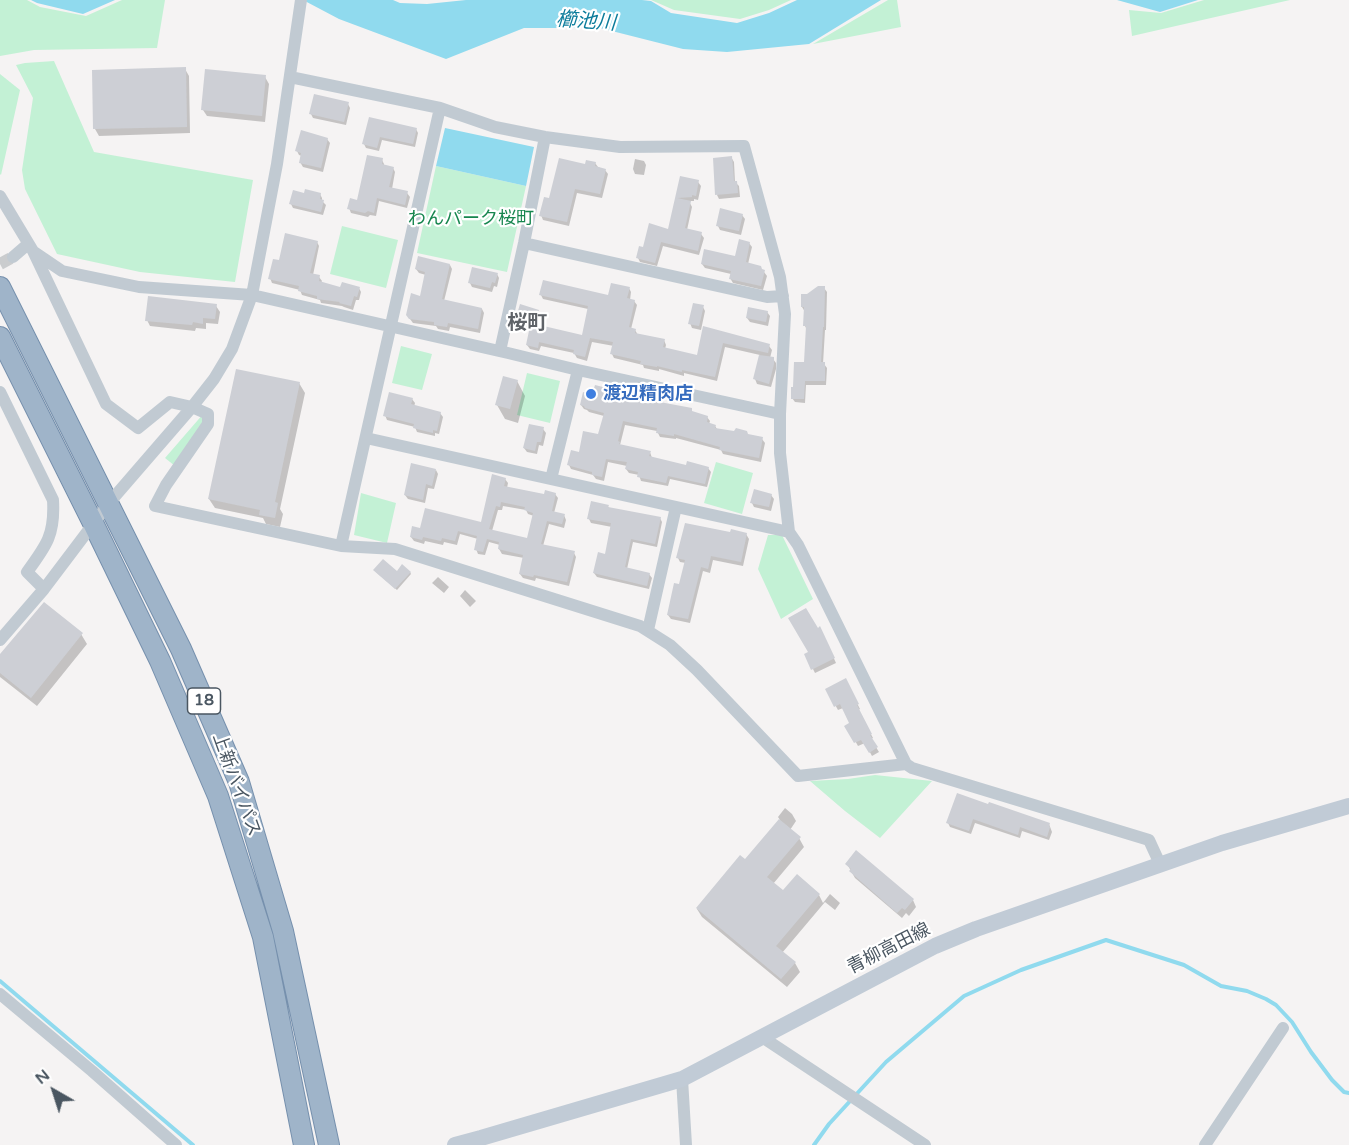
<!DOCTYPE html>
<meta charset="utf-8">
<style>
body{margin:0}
#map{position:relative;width:1349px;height:1145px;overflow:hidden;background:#f5f3f3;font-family:"Varela Round",sans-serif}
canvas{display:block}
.north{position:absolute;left:24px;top:1061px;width:60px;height:60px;-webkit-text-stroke:4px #fff;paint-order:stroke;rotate:321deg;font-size:16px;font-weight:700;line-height:24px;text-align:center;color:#4a5661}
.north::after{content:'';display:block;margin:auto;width:21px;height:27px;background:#4a5661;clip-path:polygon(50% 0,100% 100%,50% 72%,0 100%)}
</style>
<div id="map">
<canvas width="1349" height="1145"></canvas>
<div class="north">N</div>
</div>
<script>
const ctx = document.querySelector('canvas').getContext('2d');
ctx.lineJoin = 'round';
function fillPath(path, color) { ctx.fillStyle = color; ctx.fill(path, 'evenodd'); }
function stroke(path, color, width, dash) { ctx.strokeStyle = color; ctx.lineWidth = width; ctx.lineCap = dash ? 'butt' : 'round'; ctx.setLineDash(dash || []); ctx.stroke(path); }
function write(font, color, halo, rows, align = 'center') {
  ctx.font = font + ' "Varela Round","Noto Sans JP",sans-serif'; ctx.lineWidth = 4.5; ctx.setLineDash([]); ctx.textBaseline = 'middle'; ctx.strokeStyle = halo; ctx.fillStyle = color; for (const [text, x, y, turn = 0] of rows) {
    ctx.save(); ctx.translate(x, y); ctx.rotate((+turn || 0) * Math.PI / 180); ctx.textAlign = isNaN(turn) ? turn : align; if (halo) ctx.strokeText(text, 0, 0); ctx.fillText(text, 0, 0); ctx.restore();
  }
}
const green = new Path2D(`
 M0,0H27L40,7L86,16L122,0H165L157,48L34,50L0,56Z
 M651,0H791L769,10L740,19L674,10Z
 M888,0H897L901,27L813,44Z
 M1204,0H1290L1132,36L1129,10L1161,13Z
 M54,61L94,152L253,180L235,282L140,272L57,254L25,189L22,170L33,98L16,65L25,63Z
 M0,74L20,90L1,175L0,174Z
 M436,166L526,186L507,272L417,253Z
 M342,226L398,240L386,288L330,274Z
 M401,346L432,354L422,390L392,383Z
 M527,373L560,381L550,423L517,415Z
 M204,413L207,415L175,466L165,458Z
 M716,462L753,473L742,514L704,503Z
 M361,493L396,503L387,543L354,535Z
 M768,535H782L813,599L781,619L758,569Z
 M875,775L932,781L880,838L845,811L810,781L848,779Z`);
const water = new Path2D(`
 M31,0H115L83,14L37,3Z
 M303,0H393L400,3L427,4L466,0H642L651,1L671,13L737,23L769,13L797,0H881L809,44L727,52L683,49L600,28H524L446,59L339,19Z
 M1117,0H1198L1160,12Z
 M445,128L534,147L526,186L436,166Z`);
const shadow = new Path2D(`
 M185,69L189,76L190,133L99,136L95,129L94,71Z
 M265,77L269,84L265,122L207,116L203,110Z
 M348,104L350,108L346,125L313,118L311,114Z
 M370,119L416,129L418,133L415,147L382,140L379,151L366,148L364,144Z
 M327,139L330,143L323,172L303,167L300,162L302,156L299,155L297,151Z
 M731,157L734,162L735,182L739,186L740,197L719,199L717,195Z
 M635,159L644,161L646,165L644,175L635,174L633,169Z
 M382,160L384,164V166L393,168L395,172L392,189L407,193L410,197L407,208L379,201L376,216L370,215L368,217L351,213L349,208L359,202Z
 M595,163L598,167L605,170L608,174L602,198L577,193L569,226L543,220L541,215L586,166Z
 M681,178L698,182L701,186L698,200L694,199V201H689L692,207L687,230L701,234L704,238L699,255L663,246L657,266L640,262L638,258L644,249L669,230Z
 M320,194L322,198V201L326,205L323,215L293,208L291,204L305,195Z
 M742,215L745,219L741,235L720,230L718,226Z
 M317,242L319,246L313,275L319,277L322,281L321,283L341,289L359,288L361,292L359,300H356L353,310L344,307L342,306L321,303L320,300L302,295L300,290L272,283L270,278L280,262Z
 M749,243L752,247L748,264L764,272L767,276L763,290L733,283L730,278L731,274L705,268L702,264L736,258Z
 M450,265L452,269L444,301L482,309L484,313L480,333L450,327L449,331L438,329L436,326L413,323L410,319L421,297L426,275L419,273L416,269Z
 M497,274L499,278L497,287L494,286L492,292L472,287L470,283Z
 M629,288L631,292L630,300L634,301L637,305L631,329L635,330L638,335L664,340L666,345L665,349L698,357L704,328L769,346L772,350L770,358L773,359L776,363V369L771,387L757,384L755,379L760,355L725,347L717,381L684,373V376L659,369V371L644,368L643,365L614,358L612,354L614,346L592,342L587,361L577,358L574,353L541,346L539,351L530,349L527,345L531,329L519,325L517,321L538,311L541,315L538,326L583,337L588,309L543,299L541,295L609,296Z
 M824,288L827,292L826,330H825L823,364H824L827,368L826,385H806L805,403L795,402L792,398L805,363L807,330L805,326V312L802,307L807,295Z
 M216,306L220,312L218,324L206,323V329L196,328L195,331L150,326L147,320Z
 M703,307L705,311L701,330L692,328L690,323Z
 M767,312L770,316L768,326L750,322L747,318Z
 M517,381L525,396L518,423L505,419L497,405Z
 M299,383L305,393L280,509L283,514L280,527L266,524L263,518L215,508L209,499Z
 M606,390L607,392L707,417L710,421L709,424L715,426L717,429L762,439L765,443L761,462L723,454L721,450L676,438V439L660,437L657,431L625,425L620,445L650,452L652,458L687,466L708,468L711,472L707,487L670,479L668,486L641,481L639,475L629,473L626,469L627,466L608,462L604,481L596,479L593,475L571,469L569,465L600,435L604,416L589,412L587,410L584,409L581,405Z
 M412,399L415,403L414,407L440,413L443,417L439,434L435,433V436L417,432L415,427L387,420L385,415Z
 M543,429L546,433L543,446L539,445L537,454L527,452L524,448Z
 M436,470L438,474L434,489L428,488L425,503L408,499L405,495Z
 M505,479L508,483L507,488L545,496L555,494L558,498L554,513L564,515L566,520L564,528L549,524L543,546L574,553L576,557L569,586L536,578L535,581L523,578L520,574L524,558L502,554L499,549L500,545L489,542L485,555L478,554L476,549L478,539L460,534L457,545L444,542L443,545L425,541L424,544L414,541L411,537L421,530L482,524ZM503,506L526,510L528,514L534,516L529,539L492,531L498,510H502Z
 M771,495L774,499L771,511L754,507L752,503Z
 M608,506L609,508L660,518L662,522L657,547L633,542L627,569L649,574L652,578L649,589L597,577L594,573L606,555L612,527L591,523L589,519Z
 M731,534H746L749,539L743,566L713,560L710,573L703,571L690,623L671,619L668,615L680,586L686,563L680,562L678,558Z
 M376,572H410L411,574L397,590Z
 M438,577L449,587L444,593L432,583Z
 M465,590L476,601L470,607L460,596Z
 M817,630L822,632L836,663L815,673L806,655L810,652Z
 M81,634L87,644L37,706L0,677V657Z
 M845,680L860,709L858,710L873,738L871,739L879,752L872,756L865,743L858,746L847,726L851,724L843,708L838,710L827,690Z
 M958,795L1049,824L1052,832L1049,840L1022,831L1020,838L975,823L971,834L950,827L948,823Z
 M785,808L792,814L796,821L790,830L799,838L804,847L773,884L783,892L819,895L823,903L830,894L840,903L835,910L825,902L782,953L795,963L800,972L787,987L702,917L697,909L745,861L780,820L778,817Z
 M847,864L913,900L916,907L909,916L906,913L902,918L855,878Z`);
const stream = new Path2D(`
 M0,981L193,1145
 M814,1145L829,1124L886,1062L964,996L1021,970L1106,940L1184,965L1221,986L1247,991L1266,999L1276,1005L1292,1022L1311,1052L1332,1080L1344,1092L1349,1093`);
const building = new Path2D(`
 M186,67L187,127L93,129L92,70Z
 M205,69L266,75L262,116L201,110Z
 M314,94L349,102L344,122L309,114Z
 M369,117L417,128L413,144L380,137L377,148L362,144Z
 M301,130L328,138L321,168L299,163L301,153L295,151Z
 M367,155L383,158L382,164L394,167L389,187L408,191L405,205L377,198L374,213L368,211L365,213L347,209L350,198L357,200Z
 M732,156L734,181H737L738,193L715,195L713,158Z
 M559,158L585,164L586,160L596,162L595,166L606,169L600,194L575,189L567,222L539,216L544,197L549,198Z
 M680,176L699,180L696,196L692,195V197L677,198L691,201L685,228L702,232L698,251L661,242L655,263L636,258L639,246L643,247L649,223L668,229Z
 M305,189L321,193L320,199L324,200L321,212L289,204L293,190L304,193Z
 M720,208L743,214L739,231L716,226Z
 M285,233L318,241L310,273L320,275L319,281L340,287L342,282L360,287L357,297L354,296L351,306L339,303L340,302L317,299V296L298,291L299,286L268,279L273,259L279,260Z
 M739,239L750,242L746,262L761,266L762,269L765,270L761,286L729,279L731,271L701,264L704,249L735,256Z
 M418,256L450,264L442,299L482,308L478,329L448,323L447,327L434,325V322L409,319L406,315L411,293L420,296L425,272L415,269Z
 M472,267L498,273L495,283L492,282L490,288L468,283Z
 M543,280L608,295L611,283L630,287L627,298L635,300L629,327L636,329L635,333L665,339L663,347L697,355L703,326L770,344L768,353L723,343L715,377L682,370V372L657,366V367L640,364L641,361L610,354L613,342L590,338L585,357L573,354L574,350L539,342L538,348L526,345L530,326L515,321L520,304L539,310L535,324L582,335L588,306L539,295Z
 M818,286H825L824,327H823L821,362H825V381H805L804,399H791V387H793L794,362H804L806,326H803L804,307H801V294H807Z
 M148,296L217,304L215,319L203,318V324L193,322L192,325L145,321Z
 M693,303L704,305L699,326L688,324Z
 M748,307L768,311L766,322L746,318Z
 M759,355L774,357V364L769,384L753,379Z
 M236,369L300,382L275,502L278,503L275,518L259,515L260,510L208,499Z
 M503,376L518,380L510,409L495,405Z
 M595,385L607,388L606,390L649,400L692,408V411L708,416L707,422L716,425L715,428L734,431L736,428L747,431L748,434L763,437L759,458L719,450L720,447L674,434V436L656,433L657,428L623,421L618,441L620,442L619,444L651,451L649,456L686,465L687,461L709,467L705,484L668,476L666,483L637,477L638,472L625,469L627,462L606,459L602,477L592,475V472L567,465L571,450L579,452L583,431L598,434L604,413L585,408L584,406L580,405L583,392L592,395Z
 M389,392L413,398L411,404L441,412L437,431L433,430V433L413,428L414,424L383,416Z
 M529,424L544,427L541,442H537L535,451L523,448Z
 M411,463L436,469L432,486L426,484L423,500L404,495Z
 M492,474L506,478L504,486L544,494L545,490L556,493L552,511L565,514L562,524L547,521L541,544L575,551L567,582L534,575L533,577L519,574L523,555L498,549L499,542L487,539L483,552L474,550L477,536L458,531L455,541L442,538L441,541L423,537L422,540L410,537L412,526L420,528L425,508L481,522ZM501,502L525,507L524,510L533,513L527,538L489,529L496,506L500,507Z
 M754,489L772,494L769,507L750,503Z
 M591,501L609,505L608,507L661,517L655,544L631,539L625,567L650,573L647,586L593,573L598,552L605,554L611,523L587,519Z
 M685,523L730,532L731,529L747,533L741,562L711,556L708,569L701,567L688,619L667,615L674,583L679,584L685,560L676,558Z
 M383,559L397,571L402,564L411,572L395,589L373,570Z
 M44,602L83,633L31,698L0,673V654Z
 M806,608L818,628L820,626L835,658L811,670L804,654L808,652L788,618Z
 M846,678L859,704L857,705L872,734L870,735L878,747L869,753L861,740L854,743L844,726L849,723L840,704L834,707L825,689Z
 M957,793L988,804L989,802L1050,823L1049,826L1050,827L1047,837L1020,827L1018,835L973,819L969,831L946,823Z
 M779,819L801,837L767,877L783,890L797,874L820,894L776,946L796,962L781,979L696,908L740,855L745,859Z
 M856,850L914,899L905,910L902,908L897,913L849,871L851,869L845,864Z`);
const minorTunnel = new Path2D(`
 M0,264L13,257`);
const minor = new Path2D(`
 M290,77L440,108L495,127L545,137L620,147L744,146L780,277L785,314L780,414V453L789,532L798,545L906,764L912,768L1149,840L1160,864
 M0,196L33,251L106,404L138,428L170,402L192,407L208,414V424L166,485L155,506L341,546L395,549L640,626L670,645L697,670L798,776L906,764
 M524,243L767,297L783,296
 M34,252L62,271L139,287L252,295L508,353L578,370L780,414
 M13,257L28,244
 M500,351L524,243L545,137
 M0,392L53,500C55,534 47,545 27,572L44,589
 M366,438L789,532
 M551,479L578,370
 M341,546L440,108
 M648,630L676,507
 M0,640L44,589L109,503L192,407L214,379L232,349L252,295L277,164L301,0
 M0,994L92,1071L176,1145
 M762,1037L925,1145
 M682,1079L686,1145
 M1205,1145L1283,1028`);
const secondary = new Path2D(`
 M455,1145L481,1138L682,1079L935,946L976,929L1222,843L1349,806`);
const trunk = new Path2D(`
 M0,287L181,649L239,782L283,931L329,1145
 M0,337L93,523L160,661L218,796L263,937L304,1145`);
const markers = [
 [591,394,6,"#3f7fe0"]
];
const shields = [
 [204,701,33]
];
const shieldNames = [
 ["18",204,701]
];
const parkNames = [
 ["わんパーク桜町",471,219]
];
const shopNames = [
 ["渡辺精肉店",603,394]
];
const streetNames = [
 ["上新バイパス",236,785,70],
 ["青柳高田線",889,949,-27]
];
const waterNames = [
 ["櫛池川",586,22,4]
];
const neighbourhoodNames = [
 ["桜町",527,324]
];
fillPath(green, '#c3f1d5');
fillPath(water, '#90daee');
fillPath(shadow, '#0003');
stroke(stream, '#90daee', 4);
fillPath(building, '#cdcfd5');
stroke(minorTunnel, '#caccce', 12, [12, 6]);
stroke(trunk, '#7690ad', 22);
stroke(minor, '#c1cad2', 12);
stroke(secondary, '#c1cbd6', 16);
stroke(trunk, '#9fb4c9', 20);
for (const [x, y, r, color] of markers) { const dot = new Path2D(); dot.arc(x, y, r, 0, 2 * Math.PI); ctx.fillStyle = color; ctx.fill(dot); stroke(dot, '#fff', 2); }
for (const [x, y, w] of shields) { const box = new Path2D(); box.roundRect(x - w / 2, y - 13, w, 26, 4.5); ctx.fillStyle = '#fff'; ctx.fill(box); stroke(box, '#4a5661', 1.5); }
write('bold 16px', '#4a5661', null, shieldNames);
write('18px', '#17864f', '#fff', parkNames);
write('bold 18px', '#366cbe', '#fff', shopNames, 'left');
write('18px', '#4a5661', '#fff', streetNames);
write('italic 20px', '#0c7c9b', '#fff', waterNames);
write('bold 20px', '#5f6368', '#fff', neighbourhoodNames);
</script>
